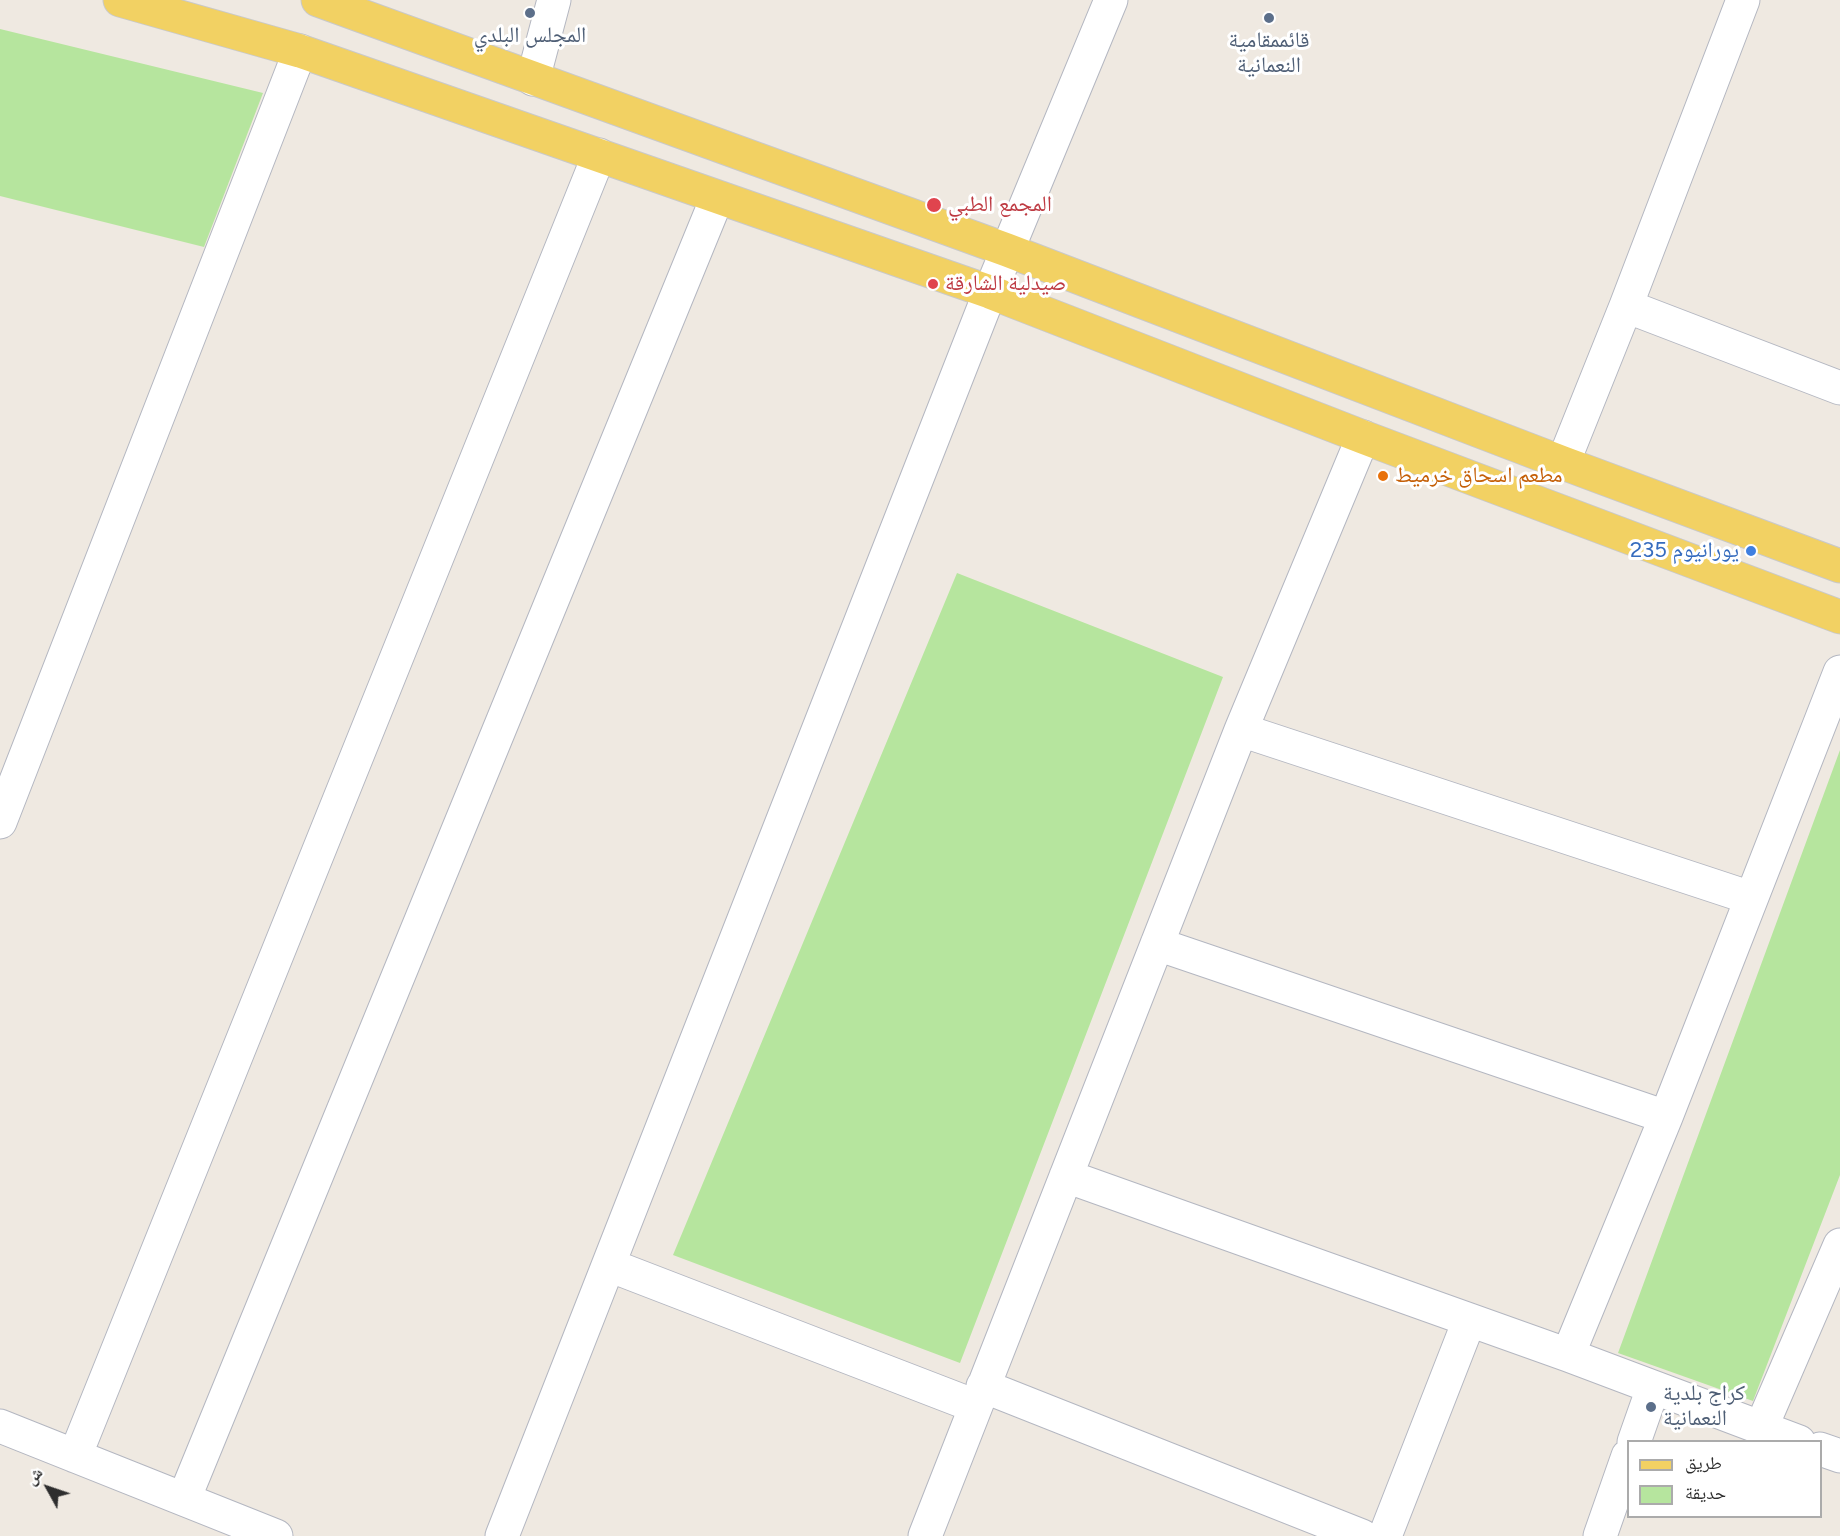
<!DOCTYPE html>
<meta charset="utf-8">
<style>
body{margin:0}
#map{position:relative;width:1840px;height:1536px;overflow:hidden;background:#efe9e1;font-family:Figtree,"Noto Naskh Arabic",sans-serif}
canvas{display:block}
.legend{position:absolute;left:1627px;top:1440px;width:195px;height:78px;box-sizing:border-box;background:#fff;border:2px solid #ababab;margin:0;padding:8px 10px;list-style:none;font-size:18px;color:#2e2e2e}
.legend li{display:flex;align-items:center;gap:12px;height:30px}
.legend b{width:30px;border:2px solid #ababab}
.north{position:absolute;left:18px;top:1458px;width:60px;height:60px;-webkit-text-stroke:4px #fff;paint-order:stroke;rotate:310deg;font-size:16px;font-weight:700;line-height:24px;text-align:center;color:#2e2e2e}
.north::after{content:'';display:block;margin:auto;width:21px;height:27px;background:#2e2e2e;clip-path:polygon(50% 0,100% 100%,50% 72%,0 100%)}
</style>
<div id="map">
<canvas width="1840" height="1536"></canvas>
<ul class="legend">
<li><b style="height:8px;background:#f2d163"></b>طريق</li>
<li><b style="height:16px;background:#b6e59e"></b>حديقة</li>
</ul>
<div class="north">ش</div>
</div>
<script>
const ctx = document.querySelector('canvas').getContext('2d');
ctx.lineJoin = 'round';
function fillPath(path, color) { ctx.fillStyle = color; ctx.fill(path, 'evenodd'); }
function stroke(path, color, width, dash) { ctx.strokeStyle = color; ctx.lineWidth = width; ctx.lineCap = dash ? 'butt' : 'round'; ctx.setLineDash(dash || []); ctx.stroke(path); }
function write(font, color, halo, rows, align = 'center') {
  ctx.font = font + ' Figtree,"Noto Naskh Arabic",sans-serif'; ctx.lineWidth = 6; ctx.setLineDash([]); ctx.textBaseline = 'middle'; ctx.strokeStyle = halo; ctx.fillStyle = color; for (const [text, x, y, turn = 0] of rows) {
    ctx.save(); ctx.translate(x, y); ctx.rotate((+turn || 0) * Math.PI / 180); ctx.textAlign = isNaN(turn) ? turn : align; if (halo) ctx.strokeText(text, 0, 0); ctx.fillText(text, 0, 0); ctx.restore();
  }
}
const green = new Path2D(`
 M0,29L263,93L204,247L0,196Z
 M957,573L1223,677L960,1363L673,1255Z
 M1840,750V1175L1753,1401L1618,1353Z`);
const minor = new Path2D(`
 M533,79L554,0
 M1626,306L1840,388
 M1563,463L1626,306L1743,0
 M1241,730L1751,898
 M0,822L300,51
 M1157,944L1666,1117
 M1066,1176L1568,1355L1799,1442
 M609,1265L975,1406
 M1568,1355L1666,1117L1840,672
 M983,1386L1362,1536
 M0,1426L276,1536
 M1761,1428L1840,1245
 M1634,1442L1653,1388
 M1820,1449L1840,1456
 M75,1456L599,155
 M184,1499L717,198
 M502,1536L990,292L1111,0
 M925,1536L1241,730L1363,437
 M1385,1536L1469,1321
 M1600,1536L1628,1456`);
const major = new Path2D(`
 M120,0L300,51L990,292L1363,437L1840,617
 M318,0L1007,250L1563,463L1840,566`);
const markers = [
 [530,13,6,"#5c6f8a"],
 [1269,18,6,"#5c6f8a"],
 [934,205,8,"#e0444e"],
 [933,284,6,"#e0444e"],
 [1383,476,6,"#e8710a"],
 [1751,551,6,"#3f7fe0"],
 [1651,1407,6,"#5c6f8a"]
];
const serviceNames = [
 ["المجلس البلدي",530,36],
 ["قائممقامية",1269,41],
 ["النعمانية",1269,66],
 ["كراج بلدية",1663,1394,"left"],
 ["النعمانية",1663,1419,"left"]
];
const healthNames = [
 ["المجمع الطبي",948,205],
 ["صيدلية الشارقة",945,284]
];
const foodNames = [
 ["مطعم اسحاق خرميط",1395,476]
];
const shopNames = [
 ["يورانيوم 235",1739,551]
];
fillPath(green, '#b6e59e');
stroke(minor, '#b4b7c1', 35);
stroke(major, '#c9c9c9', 35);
stroke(minor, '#fff', 33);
stroke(major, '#f2d163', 33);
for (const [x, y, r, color] of markers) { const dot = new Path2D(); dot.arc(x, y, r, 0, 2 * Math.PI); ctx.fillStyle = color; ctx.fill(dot); stroke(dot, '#fff', 2); }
write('22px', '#4e5e75', '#fff', serviceNames);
write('22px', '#be3a42', '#fff', healthNames, 'left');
write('22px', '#c56008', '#fff', foodNames, 'left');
write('22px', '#366cbe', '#fff', shopNames, 'right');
</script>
